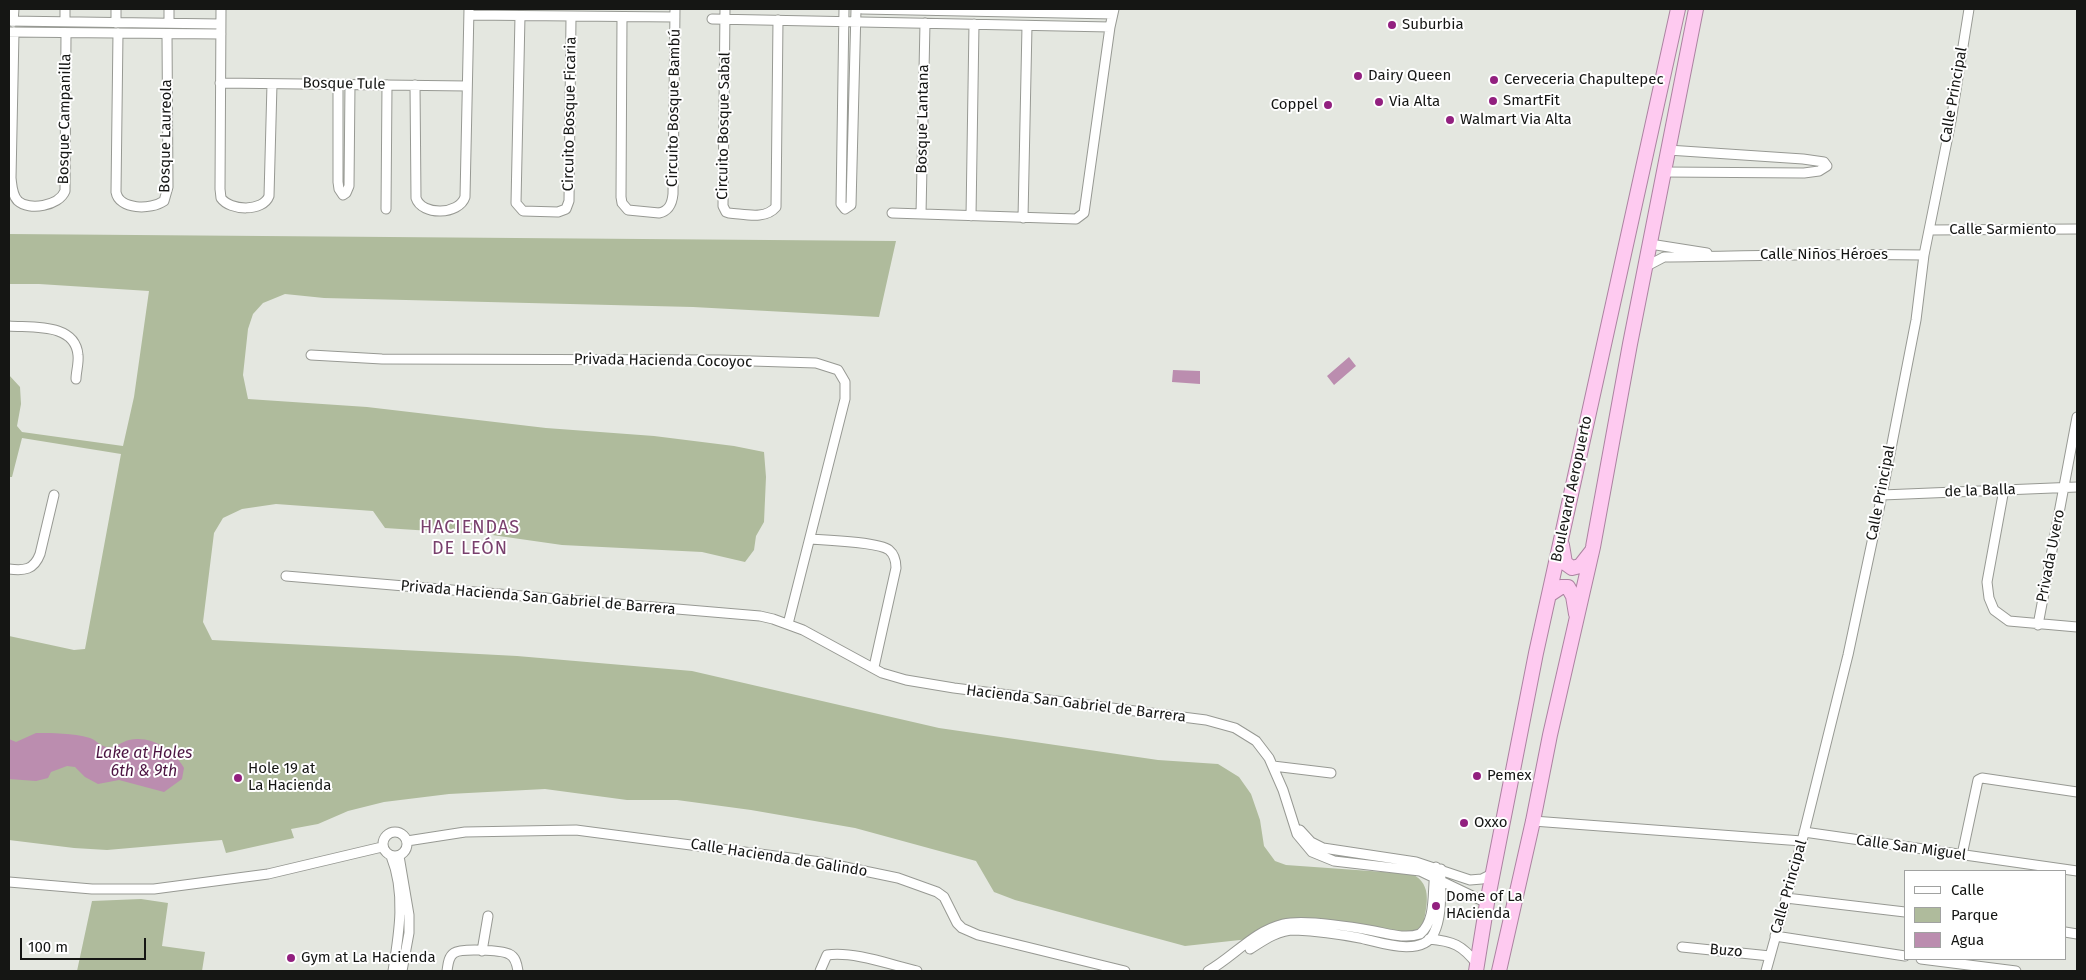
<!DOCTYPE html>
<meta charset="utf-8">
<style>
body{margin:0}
#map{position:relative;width:2086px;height:980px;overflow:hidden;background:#e4e7e0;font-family:"Fira Sans",sans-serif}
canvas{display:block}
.frame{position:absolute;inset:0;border:10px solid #151614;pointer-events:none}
.legend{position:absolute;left:1904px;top:870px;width:162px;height:90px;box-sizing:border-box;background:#fff;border:1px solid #a1a2a1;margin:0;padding:6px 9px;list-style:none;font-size:15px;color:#151614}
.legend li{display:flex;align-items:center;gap:10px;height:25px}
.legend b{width:25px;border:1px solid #a1a2a1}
.scale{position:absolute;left:20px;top:938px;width:126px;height:22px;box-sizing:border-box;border:2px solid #151614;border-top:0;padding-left:6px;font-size:15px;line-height:18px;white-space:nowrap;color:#151614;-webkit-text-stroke:4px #fff;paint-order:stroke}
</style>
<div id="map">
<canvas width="2086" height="980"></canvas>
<div class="frame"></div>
<ul class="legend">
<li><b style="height:6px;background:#fff"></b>Calle</li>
<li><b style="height:14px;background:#afbb9c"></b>Parque</li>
<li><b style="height:14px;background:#bb8daf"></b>Agua</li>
</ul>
<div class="scale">100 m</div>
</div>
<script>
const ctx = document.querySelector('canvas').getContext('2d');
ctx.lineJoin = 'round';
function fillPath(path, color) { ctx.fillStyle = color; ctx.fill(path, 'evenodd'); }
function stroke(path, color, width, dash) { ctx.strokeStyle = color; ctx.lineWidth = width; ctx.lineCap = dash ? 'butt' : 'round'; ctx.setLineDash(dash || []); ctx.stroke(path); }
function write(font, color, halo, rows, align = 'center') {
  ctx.font = font + ' "Fira Sans",sans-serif'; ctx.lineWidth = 4; ctx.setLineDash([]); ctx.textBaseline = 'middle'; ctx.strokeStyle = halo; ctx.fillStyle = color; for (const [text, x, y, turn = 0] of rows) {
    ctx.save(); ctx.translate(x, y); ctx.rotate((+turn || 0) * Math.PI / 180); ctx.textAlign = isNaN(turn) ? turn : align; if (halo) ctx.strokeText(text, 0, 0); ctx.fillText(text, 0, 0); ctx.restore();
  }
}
const green = new Path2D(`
 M9,234L896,241L879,317L693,307L324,298L285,294L263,303L253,314L248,329L243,375L248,399L367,407L546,428L654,436L734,446L764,452L766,477L764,522L756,536L754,550L745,562L702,552L562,545L492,535L385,528L373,511L276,504L242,509L223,518L214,533L203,622L212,640L517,656L692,671L939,728L1158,760L1218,764L1239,777L1251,794L1260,820L1264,846L1275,861L1286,865L1412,874C1434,885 1426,907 1423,927L1410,935L1302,919L1268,925L1249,939L1185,946L1015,900L994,892L976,861L855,828L751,810L677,800H627L545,789L449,794L384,802L348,811L318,824L291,829L294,838L226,853L222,840L107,850L74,848L9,840V636L74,650L85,649L121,454L22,438L12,477H9V375L20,387L21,404L17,426L22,432L123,446L134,397L149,291L39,284H9Z
 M141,899L168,903L162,946L205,952L202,971H77L92,901Z`);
const water = new Path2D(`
 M1349,357L1356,366L1334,385L1327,376Z
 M1173,370L1200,371V384L1172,382Z
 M36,733C53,733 72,733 90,738C96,740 100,746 107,747C116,748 121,742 129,740C151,735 174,750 184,768L182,779L164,792L119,780L98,784L85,777L75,767L67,766L51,772L48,778L36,781L9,779V739L16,742Z`);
const minor = new Path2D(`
 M221,9L220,189L221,198C230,211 263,212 269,196L272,84
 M725,9L723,206L726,212L729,213C745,214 765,220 776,207L778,20
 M844,9L841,204L845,209L851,205L856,9
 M862,9L1113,14
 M469,15L675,17
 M520,16L516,203L523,211L558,212L566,209L569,201L571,17
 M622,17L621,197L622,203L628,210L659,213C669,211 672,204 673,194L675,9
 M712,19L1110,27L1114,9
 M9,21L220,24
 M13,22L14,9
 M65,22V9
 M116,23V9
 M169,23V9
 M9,32L221,34
 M14,32L11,178C12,186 12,195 18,201C29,211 59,206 65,191L66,33
 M118,33L116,192C119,210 151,210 164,201L168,187L167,34
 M220,83L467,86
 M338,84V182L339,189L343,195L346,193L349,186L350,84
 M415,85L416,198C422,216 459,215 465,197L469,9
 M1664,172L1804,173L1819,171L1827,166L1824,162L1803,159L1668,150
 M386,209L387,85
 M892,213L1076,219L1084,213L1110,27
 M921,214L925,23
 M971,216L974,24
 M1023,218L1027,26
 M1930,230L2077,229
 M1650,244L1707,253
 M1645,267L1664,257H1670C1755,256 1839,253 1924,255
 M9,326C33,328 75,323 78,355C79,363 76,372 76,379
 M311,355L382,359L720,360L816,363L838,370L845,382V399L788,624
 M2004,489L1987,582L1989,598L1994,610L2009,621L2077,627
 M1882,495L2077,487
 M811,539C826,540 879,542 889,550C895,555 896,562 896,568L874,667
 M9,569C24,571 34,570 40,554L54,495
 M286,576L760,616L773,619L803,630L882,673L906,680L954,688L1206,720L1235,728L1256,741L1269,758L1283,790L1297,834L1312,852L1334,861L1420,871L1487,903
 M2038,625L2077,417
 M1273,766L1331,773
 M1533,821L1802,841
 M1300,830L1311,842L1323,848L1416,862L1470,880L1482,879L1492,874
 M383 844a12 12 0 1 1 24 0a12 12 0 1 1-24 0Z
 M1804,832L2077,871
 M407,841L465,832L576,830L821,862L898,878L937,892L944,897L957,923L962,928L978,935L1125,971
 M1962,855L1978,780L1982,778L2077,792
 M391,856C406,893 399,934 393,971
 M399,856L409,915V933L402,971
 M9,882L92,889H154L268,874L382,847
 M1786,898L1905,912
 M2065,932L2077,934
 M1775,936L1905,956
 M1429,939C1453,941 1462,945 1477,964
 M1682,947L1770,956
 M1250,949C1264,940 1278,930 1295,930C1316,931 1339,934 1360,938C1379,942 1422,958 1434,933C1443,914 1440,890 1441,869
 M482,951L488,916
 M1921,959L2016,971
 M447,971C448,965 448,957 454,953C461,948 501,950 509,954C516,957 517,965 518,971
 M820,971L827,955C854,951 891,965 917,971
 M1208,971C1233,957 1254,931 1283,924C1305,919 1352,927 1374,931C1390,934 1405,939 1420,934C1438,919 1431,887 1436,867
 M1766,971L1802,841L1848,655L1882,495L1916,320L1924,255L1951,121L1969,9`);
const trunk = new Path2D(`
 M1562,545L1565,563L1572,568L1580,566L1591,552
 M1549,595L1561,587H1568L1573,596L1576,614
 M1476,971L1487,903L1536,653L1678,9
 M1499,971L1533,821L1550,735L1593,547L1630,344L1696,9`);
const markers = [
 [1392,25,5,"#92207f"],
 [1358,76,5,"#92207f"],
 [1494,80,5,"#92207f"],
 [1493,101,5,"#92207f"],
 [1379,102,5,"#92207f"],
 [1328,105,5,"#92207f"],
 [1450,120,5,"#92207f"],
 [1477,776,5,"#92207f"],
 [238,778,5,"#92207f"],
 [1464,823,5,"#92207f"],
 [1436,906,5,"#92207f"],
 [291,958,5,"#92207f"]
];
const poiNames = [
 ["Suburbia",1402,25],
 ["Dairy Queen",1368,76],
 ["Cerveceria Chapultepec",1504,80],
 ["SmartFit",1503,101],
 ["Via Alta",1389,102],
 ["Coppel",1318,105,"right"],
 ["Walmart Via Alta",1460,120],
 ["Hole 19 at",248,769],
 ["La Hacienda",248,786],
 ["Pemex",1487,776],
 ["Oxxo",1474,823],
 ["Dome of La",1446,897],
 ["HAcienda",1446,914],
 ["Gym at La Hacienda",301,958]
];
const streetNames = [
 ["Bosque Tule",344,84,1],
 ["Calle Principal",1954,95,-80],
 ["Circuito Bosque Bambú",674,108,-89],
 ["Circuito Bosque Ficaria",570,114,-89],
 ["Bosque Campanilla",65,119,-89],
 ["Bosque Lantana",923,119,-89],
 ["Circuito Bosque Sabal",724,126,-89],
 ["Bosque Laureola",166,136,-89],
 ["Calle Sarmiento",2003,230],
 ["Calle Niños Héroes",1824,255],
 ["Privada Hacienda Cocoyoc",663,361,1],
 ["Boulevard Aeropuerto",1572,489,-78],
 ["de la Balla",1980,491,-2],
 ["Calle Principal",1881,493,-79],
 ["Privada Uvero",2051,556,-79],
 ["Privada Hacienda San Gabriel de Barrera",538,598,5],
 ["Hacienda San Gabriel de Barrera",1076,704,7],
 ["Calle San Miguel",1911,848,8],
 ["Calle Hacienda de Galindo",779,858,9],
 ["Calle Principal",1789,887,-74],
 ["Buzo",1726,951,5]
];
const waterNames = [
 ["Lake at Holes",144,754],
 ["6th & 9th",144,772]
];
const quarterNames = [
 ["HACIENDAS",470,528],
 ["DE LEÓN",470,549]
];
fillPath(green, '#afbb9c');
fillPath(water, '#bb8daf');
stroke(minor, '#979993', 11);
stroke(trunk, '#ac83a1', 16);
stroke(minor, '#fff', 9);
stroke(trunk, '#fecaf0', 14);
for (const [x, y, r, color] of markers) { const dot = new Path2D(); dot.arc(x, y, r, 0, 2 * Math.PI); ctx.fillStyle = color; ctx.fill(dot); stroke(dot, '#fff', 2); }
write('15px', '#151614', '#fff', poiNames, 'left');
write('15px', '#151614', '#fff', streetNames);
write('italic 16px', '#4c1442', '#fff', waterNames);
ctx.letterSpacing = '1px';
write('18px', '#79406d', '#fff', quarterNames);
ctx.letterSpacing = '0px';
</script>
